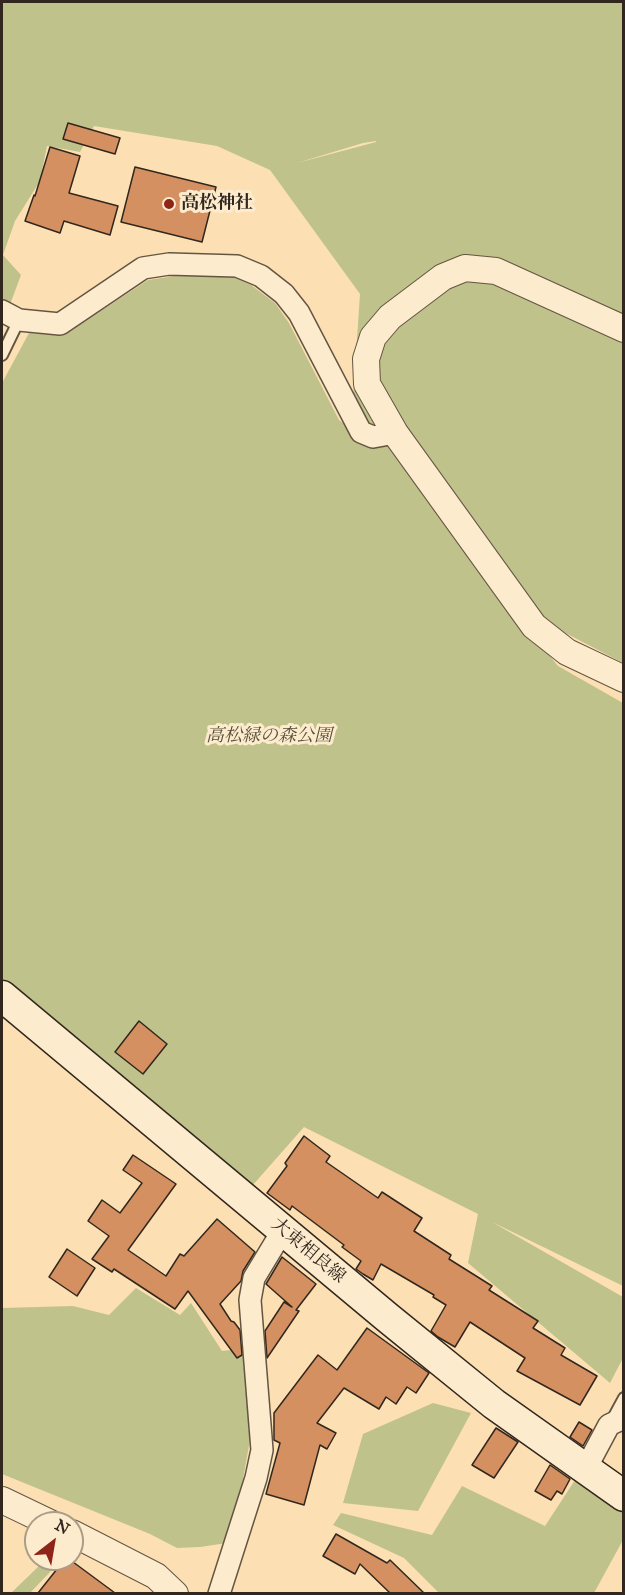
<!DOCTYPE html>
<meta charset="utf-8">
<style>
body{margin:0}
#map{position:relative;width:625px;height:1595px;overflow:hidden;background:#fce0b3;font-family:"IM FELL Great Primer",serif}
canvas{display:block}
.frame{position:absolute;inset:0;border:3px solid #31271e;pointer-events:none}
.north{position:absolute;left:24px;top:1511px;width:60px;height:60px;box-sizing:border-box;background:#fdebce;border:2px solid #ab9d88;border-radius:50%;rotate:31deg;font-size:16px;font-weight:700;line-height:24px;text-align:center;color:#31271e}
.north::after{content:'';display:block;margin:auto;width:21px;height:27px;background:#8f2418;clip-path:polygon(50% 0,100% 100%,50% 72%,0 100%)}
</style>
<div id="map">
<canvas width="625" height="1595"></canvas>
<div class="frame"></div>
<div class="north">N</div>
</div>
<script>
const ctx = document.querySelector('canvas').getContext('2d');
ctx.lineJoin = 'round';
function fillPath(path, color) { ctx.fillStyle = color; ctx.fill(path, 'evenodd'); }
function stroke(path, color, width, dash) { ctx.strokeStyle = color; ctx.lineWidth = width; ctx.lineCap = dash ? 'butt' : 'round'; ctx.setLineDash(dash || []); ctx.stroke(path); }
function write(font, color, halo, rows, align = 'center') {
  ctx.font = font + ' "IM FELL Great Primer","Noto Serif JP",serif'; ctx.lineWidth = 6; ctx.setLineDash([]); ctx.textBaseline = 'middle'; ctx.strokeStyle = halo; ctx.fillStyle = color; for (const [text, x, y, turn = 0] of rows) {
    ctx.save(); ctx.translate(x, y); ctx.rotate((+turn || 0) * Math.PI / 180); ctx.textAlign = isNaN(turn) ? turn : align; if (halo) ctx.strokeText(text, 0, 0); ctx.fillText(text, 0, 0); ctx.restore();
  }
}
const green = new Path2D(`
 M2,2H623V663L506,602L558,666L623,703V1286L492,1222L623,1297V1358L610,1383L468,1263L478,1214L304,1127L252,1186L115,1071L2,982V383L29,333L63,336L148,280L175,276L228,275L251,285L275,303L289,323L339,420L351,429L360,294L270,170L217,146L94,126L80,152L47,146L40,181L15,221L3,255L21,275L2,326ZM376,141V142L297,163L363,143Z
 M136,1288L180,1315L191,1303L222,1351L249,1348L250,1440L235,1523L227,1543L200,1547L177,1548L150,1534L2,1474V1308L73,1306L109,1315Z
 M433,1403L471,1413L418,1511L343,1503L363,1434Z
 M577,1477L623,1505V1540L594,1593H439L404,1558L333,1525L341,1513L432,1535L462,1486L545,1526Z
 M42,1559H56L50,1572L30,1593H11L40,1565Z`);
const building = new Path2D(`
 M68,123L120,138L115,154L63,139Z
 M50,147L80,156L69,193L118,206L110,235L64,221L60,233L25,221L34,195L35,196Z
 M135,167L216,187L202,242L121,222Z
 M139,1021L167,1044L143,1074L115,1052Z
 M304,1136L330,1156L326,1162L378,1198L382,1192L422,1218L414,1231L451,1255L449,1259L492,1286L489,1290L538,1321L533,1328L565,1348L561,1355L597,1376L580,1405L517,1371L525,1358L470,1322L455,1347L438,1337L431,1331L446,1305L433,1297L434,1295L381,1264L373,1280L363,1274L356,1269L361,1261L342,1247L344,1245L292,1206L290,1210L267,1193L287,1166L285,1163Z
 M133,1155L176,1184L128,1250L166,1276L180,1254L184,1256L217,1219L255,1252L243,1271L241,1281L220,1304L231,1321L234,1322L240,1330L242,1355L237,1358L188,1291L175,1309L114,1269L112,1272L92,1259L109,1236L88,1221L102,1200L120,1213L142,1183L123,1170Z
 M67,1249L95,1268L77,1296L49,1277Z
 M282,1257L316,1284L296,1310L299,1311L267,1358L265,1331L284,1302L292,1307L266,1284Z
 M367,1328L429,1373L416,1393L407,1387L396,1404L386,1397L379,1409L344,1388L317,1423L336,1433L327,1449L320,1445L304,1505L266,1494L280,1443L274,1440V1413L318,1355L337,1370Z
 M579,1422L592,1430L583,1446L570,1437Z
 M496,1428L518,1442L494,1478L472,1465Z
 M550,1465L570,1479L562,1494L557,1491L551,1500L535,1491Z
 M336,1534L387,1563L390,1560L424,1593H390L360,1564L355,1574L323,1556Z
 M65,1559H69L115,1593H38Z`);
const service = new Path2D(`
 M2,355L19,320
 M611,1422L624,1398`);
const minor = new Path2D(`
 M2,311L19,320L60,324L143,268L169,264L237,266L261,276L284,294L299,313L361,432L373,437L395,433
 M585,1470L609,1425L624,1418
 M219,1594L256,1478L262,1450L250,1300L254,1278L283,1230`);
const tertiary = new Path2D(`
 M624,329L496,271L465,268L443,277L390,317L373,337L366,359L367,384L395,433L534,626L567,652L624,679
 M2,1500L50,1523
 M72,1533L156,1576L175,1594`);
const secondary = new Path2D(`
 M2,996L388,1318L494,1404L624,1496`);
const markers = [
 [169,204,6,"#8f2418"]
];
const poiNames = [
 ["高松神社",181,204]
];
const parkNames = [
 ["高松緑の森公園",269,737]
];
const streetNames = [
 ["大東相良線",308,1251,40]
];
fillPath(green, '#c0c28b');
fillPath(building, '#d59061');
stroke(building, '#31271e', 1.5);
stroke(service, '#645543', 14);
stroke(minor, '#645543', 24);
stroke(tertiary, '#645543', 28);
stroke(secondary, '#31271e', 33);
stroke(service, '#fdebce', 10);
stroke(minor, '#fdebce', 21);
stroke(tertiary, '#fdebce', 26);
stroke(secondary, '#fdebce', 30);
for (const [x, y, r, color] of markers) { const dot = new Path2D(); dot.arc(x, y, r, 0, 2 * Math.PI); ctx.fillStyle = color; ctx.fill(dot); stroke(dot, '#fdebce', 2); }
write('bold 18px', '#31271e', '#fdebce', poiNames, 'left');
write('italic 18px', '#554e39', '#fdebce', parkNames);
write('18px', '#31271e', '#fdebce', streetNames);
</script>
